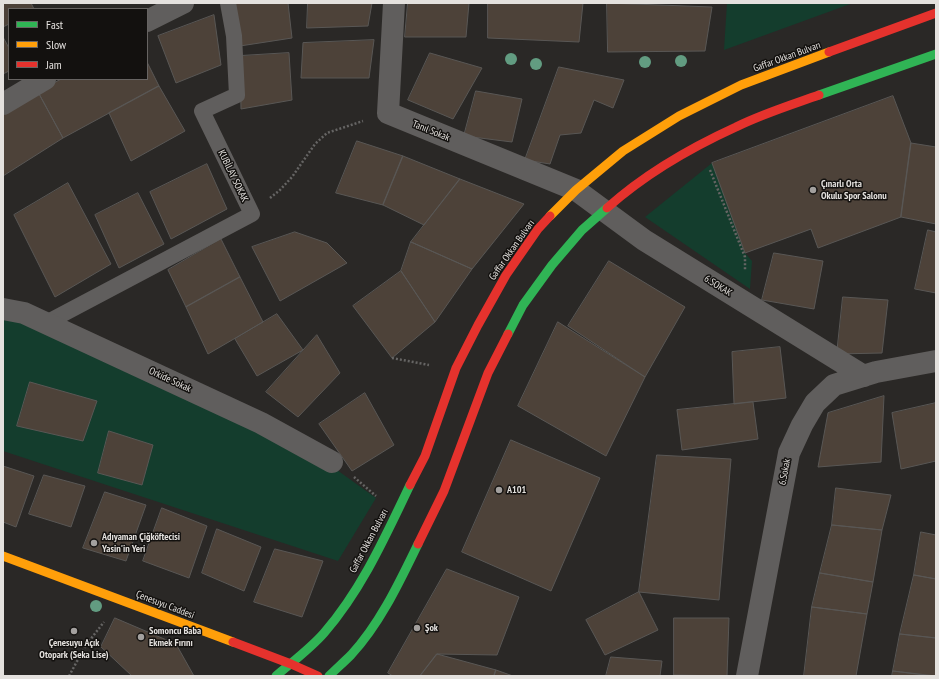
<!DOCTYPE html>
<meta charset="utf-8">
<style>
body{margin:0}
#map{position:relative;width:939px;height:679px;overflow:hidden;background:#2a2826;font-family:"PT Sans Narrow",sans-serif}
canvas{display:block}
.frame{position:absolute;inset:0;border:4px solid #e4e1de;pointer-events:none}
.legend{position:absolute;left:8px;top:8px;width:140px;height:72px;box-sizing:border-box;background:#13110f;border:1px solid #676462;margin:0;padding:5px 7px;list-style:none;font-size:12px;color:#e4e1de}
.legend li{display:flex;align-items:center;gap:8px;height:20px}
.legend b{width:20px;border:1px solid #676462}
</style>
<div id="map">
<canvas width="939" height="679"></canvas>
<div class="frame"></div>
<ul class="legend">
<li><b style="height:5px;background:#30b455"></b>Fast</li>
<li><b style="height:5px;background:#ff9f0a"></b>Slow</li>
<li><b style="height:5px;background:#e5322d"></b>Jam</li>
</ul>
</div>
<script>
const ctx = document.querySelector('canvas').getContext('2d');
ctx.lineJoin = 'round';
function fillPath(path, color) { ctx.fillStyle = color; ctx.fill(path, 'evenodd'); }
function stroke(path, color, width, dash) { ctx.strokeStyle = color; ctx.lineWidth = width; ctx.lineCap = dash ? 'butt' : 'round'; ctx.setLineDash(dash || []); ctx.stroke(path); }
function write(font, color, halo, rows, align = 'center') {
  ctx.font = font + ' "PT Sans Narrow",sans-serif'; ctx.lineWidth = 3; ctx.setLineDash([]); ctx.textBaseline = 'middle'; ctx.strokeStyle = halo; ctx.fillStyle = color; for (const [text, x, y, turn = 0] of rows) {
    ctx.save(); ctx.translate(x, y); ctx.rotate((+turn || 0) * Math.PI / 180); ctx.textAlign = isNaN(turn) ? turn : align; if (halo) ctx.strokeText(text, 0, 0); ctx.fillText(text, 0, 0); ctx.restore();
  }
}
const green = new Path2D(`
 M727,3H853L724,50Z
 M712,163L745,253L752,261L750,289L645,217Z
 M3,313L330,465L376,498L338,561L3,451Z`);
const building = new Path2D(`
 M3,3H31L34,9H9V24L3,27Z
 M228,3H288L292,38L240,46Z
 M308,3H372L368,26L307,28Z
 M408,3H469L466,37H405Z
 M488,3H583L579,42L488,38Z
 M607,3L712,7L705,51L608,52Z
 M214,15L221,65L176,83L158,36Z
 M3,37L9,48V71L3,74Z
 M374,40L369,78H301L303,43Z
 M289,53L292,100L241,109L240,56Z
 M430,53L482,68L453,119L408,100Z
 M147,62L159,86L63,138L38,92L61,79H147Z
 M559,67L624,80L613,108L594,100L581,133L560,135L550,164L525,160Z
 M159,86L185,131L131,161L109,113Z
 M476,91L522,99L512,142L464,136Z
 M38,92L63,138L3,176V114Z
 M893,96L911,143L901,217L818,248L811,229L745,253L712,163Z
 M357,141L403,156L383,205L336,193Z
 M911,143L936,147V224L901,217Z
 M403,156L460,179L424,225L383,205Z
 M207,164L227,209L171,239L150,192Z
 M460,179L524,204L472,269L411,242Z
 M68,183L111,264L55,297L14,215Z
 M138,193L164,244L119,268L95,215Z
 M928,230L936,232V293L915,289Z
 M295,232L327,243L347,263L280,301L252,247Z
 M221,239L240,277L186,307L168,270Z
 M411,242L472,269L435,322L401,271Z
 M774,253L823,261L814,309L762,300Z
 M609,261L685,307L645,377L568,326Z
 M401,271L435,322L392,358L353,306Z
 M240,277L263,322L208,354L186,307Z
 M843,297L888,300L882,353L837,354Z
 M277,314L303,350L257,376L235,339Z
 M558,322L645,377L606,456L518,406Z
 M317,335L340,373L298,417L266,392Z
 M780,347L786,398L734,404L732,352Z
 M30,382L97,401L83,441L17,426Z
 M365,393L394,445L352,471L319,424Z
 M884,396L881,462L818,467L828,413Z
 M753,402L758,439L682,450L677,410Z
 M936,403V461L901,469L892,413Z
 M109,431L153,445L142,485L98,473Z
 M511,440L600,478L551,591L462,552Z
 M657,455L731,459L719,600L639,592Z
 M3,466L34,476L16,527L3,522Z
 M44,475L85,486L71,527L29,514Z
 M836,488L891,495L882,530L832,525Z
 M105,492L146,505L126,561L83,548Z
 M162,508L207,526L189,578L143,561Z
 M832,525L882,530L873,582L820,573Z
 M217,529L261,547L244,591L202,573Z
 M921,532L936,535V579L914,575Z
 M275,549L323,561L302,617L254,602Z
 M447,569L519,597L497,655L437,654L420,676H393L388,673Z
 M820,573L873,582L867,614L812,607Z
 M914,575L936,579V638L900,634Z
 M639,592L658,630L605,655L586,620Z
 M812,607L867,614L856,676H804Z
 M115,618L176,644L194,676H132L101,647Z
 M674,618H729L727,676L674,675Z
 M900,634L936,638V676L893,671Z
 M437,654L496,670L494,676H420Z
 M611,657L662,661L660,676H606Z
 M496,670L513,676H494Z
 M893,671L931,676H892Z`);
const path = new Path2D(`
 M710,170L745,257V270
 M270,198L280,190L292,177L315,144L327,133L363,121
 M392,358L429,365
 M354,477L376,496
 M69,676L86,645L104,622`);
const lane = new Path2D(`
 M46,323L252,214L202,111L237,95L234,36L228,3`);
const street = new Path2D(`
 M394,3L388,113L576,190L644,240L864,376
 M147,21L183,3
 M3,104L45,79
 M3,309L24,313L261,423L332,462
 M747,676L789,453L802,425L815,403L834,385L876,372L936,361`);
const fast = new Path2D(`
 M819,95L936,54
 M508,334L523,305L552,265L582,230L607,208
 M276,676C291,663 311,648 324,633C362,589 385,537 410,485
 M329,676C336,669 344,662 351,655C380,624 400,581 418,544`);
const slow = new Path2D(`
 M550,216L576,190L623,151L679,116L741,85L829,52
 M3,556L233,642`);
const jam = new Path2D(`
 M829,52L936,13
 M607,208C645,174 690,148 736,127C762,114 791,105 819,95
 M410,485L425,456L456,368L478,325L506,275L538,229L550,216
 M418,544L444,491L488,373L508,334
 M233,642L291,664L318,676`);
const trees = [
 [511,59],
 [681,61],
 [645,62],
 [536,64],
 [96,606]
];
const markers = [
 [813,190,4,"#a3a09e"],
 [499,490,4,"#a3a09e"],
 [94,543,4,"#a3a09e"],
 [417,628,4,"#a3a09e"],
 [74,631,4,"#a3a09e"],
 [141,637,4,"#a3a09e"]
];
const streetNames = [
 ["Gaffar Okkan Bulvarı",787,57,-20],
 ["Tanıl Sokak",431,131,22],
 ["KUBİLAY SOKAK",233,176,64],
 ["Gaffar Okkan Bulvarı",512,250,-55],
 ["6.SOKAK",718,286,32],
 ["Orkide Sokak",170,380,25],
 ["6.Sokak",785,472,-79],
 ["Gaffar Okkan Bulvarı",369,541,-62],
 ["Çenesuyu Caddesi",165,605,21]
];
const poiNames = [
 ["Çınarlı Orta",821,184],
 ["Okulu Spor Salonu",821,196],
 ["A101",507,490],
 ["Adıyaman Çiğköftecisi",102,537],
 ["Yasin'in Yeri",102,549],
 ["Şok",425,628],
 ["Somoncu Baba",149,631],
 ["Ekmek Fırını",149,643],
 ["Çenesuyu Açık",74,643,"center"],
 ["Otopark (Seka Lise)",74,655,"center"]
];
fillPath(green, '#143d2d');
fillPath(building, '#4d4239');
stroke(building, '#595755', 1);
stroke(path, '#666564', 2.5, [2, 2]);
stroke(lane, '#605e5d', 16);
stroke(street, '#605e5d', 22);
stroke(fast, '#30b455', 9);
stroke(slow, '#ff9f0a', 9);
stroke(jam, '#e5322d', 9);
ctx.fillStyle = '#629c81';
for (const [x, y] of trees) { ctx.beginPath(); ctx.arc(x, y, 6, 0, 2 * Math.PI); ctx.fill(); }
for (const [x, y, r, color] of markers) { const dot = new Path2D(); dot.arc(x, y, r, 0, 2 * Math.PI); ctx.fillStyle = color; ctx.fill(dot); stroke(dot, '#13110f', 1.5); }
write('10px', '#e4e1de', '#13110f', streetNames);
write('bold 10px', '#e4e1de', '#13110f', poiNames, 'left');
</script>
